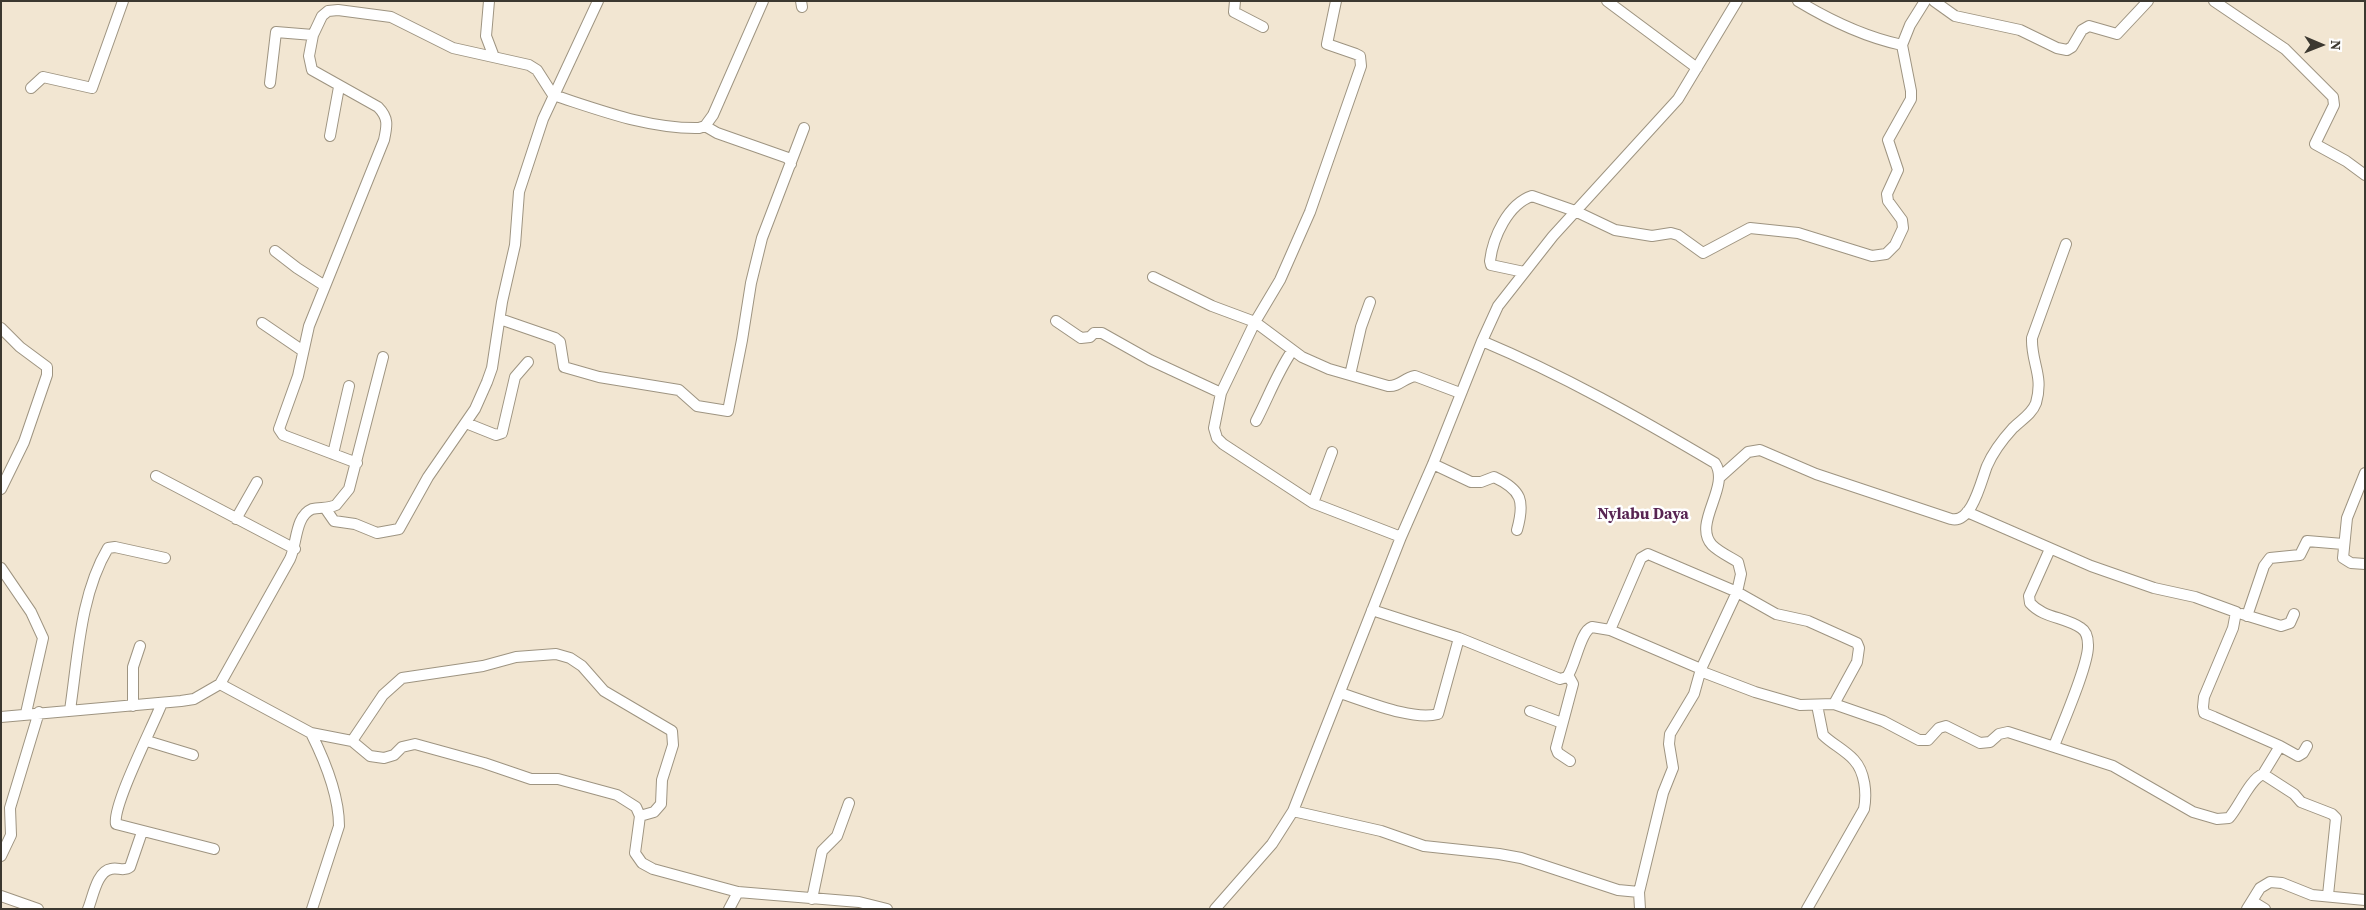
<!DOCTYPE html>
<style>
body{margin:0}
#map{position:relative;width:2366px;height:910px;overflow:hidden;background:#f2e6d2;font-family:"Source Serif 4",serif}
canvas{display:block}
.frame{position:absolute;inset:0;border:2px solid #3c3830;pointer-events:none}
.north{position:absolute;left:2296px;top:20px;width:50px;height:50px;-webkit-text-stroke:4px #fff;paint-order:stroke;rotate:91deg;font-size:14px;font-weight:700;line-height:20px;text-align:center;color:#3c3830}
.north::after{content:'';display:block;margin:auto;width:18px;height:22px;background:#3c3830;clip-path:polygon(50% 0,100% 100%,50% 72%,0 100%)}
</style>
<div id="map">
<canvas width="2366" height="910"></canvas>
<div class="frame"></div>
<div class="north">N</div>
</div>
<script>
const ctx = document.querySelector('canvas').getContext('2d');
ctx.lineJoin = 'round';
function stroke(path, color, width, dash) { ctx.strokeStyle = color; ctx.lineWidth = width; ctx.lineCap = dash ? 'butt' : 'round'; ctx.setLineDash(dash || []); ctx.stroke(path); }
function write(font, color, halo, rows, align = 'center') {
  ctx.font = font + ' "Source Serif 4",serif'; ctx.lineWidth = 5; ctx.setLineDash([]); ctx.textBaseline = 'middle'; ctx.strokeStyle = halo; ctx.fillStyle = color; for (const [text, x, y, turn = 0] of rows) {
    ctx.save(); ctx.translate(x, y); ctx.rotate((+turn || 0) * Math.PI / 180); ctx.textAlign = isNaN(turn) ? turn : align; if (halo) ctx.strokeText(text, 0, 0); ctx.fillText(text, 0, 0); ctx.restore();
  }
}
const minor = new Path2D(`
 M489,1L486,36L494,57
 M801,1L802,7
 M1235,1L1234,12L1263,27
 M1336,1L1327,44L1356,54L1360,56L1361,66L1310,212L1280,280L1255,322L1221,393L1214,428L1217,438L1223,444L1313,503L1401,537
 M1607,1L1697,68
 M1798,1C1831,21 1865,37 1902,45
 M1934,1L1955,16L2020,30L2057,48L2067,50L2072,47L2082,30L2089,26L2117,34L2148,1
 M2214,1L2285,49L2333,97L2334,105L2315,144L2346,161L2365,175
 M270,83L276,32L313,35
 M31,88L43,77L92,88L123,1
 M705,126L717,133L788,158L791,164
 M330,136L339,87
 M275,251L297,268L325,286
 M1524,272L1491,265L1490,261C1493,237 1508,204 1532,196L1575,211L1615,230L1652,236L1671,233L1678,235L1703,253L1750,228L1798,233L1872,256L1886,254L1895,245L1903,228L1902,220L1888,201L1887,194L1898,170L1888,140L1911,99V91L1902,45L1910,25L1925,1
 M1153,277L1212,306L1255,322L1302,357L1329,369L1388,386C1399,387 1404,378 1415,376L1460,393
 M500,319L555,338L560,342L564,367L599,377L679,390L697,406L728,411L742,340L751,283L762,238L804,128
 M1056,321L1081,338L1090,337L1094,333H1102L1150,360L1221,393
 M262,323L303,351
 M1,328L20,347L47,367V375L24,442L1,489
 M1482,341C1563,375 1639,418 1715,463C1731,487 1692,523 1712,545C1719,552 1730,557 1738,562L1741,574L1737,592L1701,669L1694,694L1670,734L1669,744L1673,768L1663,793L1639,892L1640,909
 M1350,375L1361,327L1370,302
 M1256,421C1268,398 1277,373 1292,351
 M466,423L496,435L502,433L515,377L528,362
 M333,454L349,386
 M357,463L283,435L279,429L298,376L309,326L384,140C387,126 389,118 378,107L312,70L309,56L313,35L322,16L328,11L338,10L391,17L453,48L529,65L537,70L553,95C600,110 648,129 699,128L705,126L713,115L763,1
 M1433,464L1471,482H1481L1494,477C1522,490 1525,501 1517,530
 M2365,473L2347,518L2343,558L2351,563L2365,564
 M156,476L295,549
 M1719,478L1748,452L1760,450L1816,474L1951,519C1972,524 1981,481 1987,466C1993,452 2003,439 2013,428C2021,420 2032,414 2036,403C2044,375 2031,363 2032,338L2066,244
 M1313,503L1332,452
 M325,508L334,521L355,524L377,533L399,529L428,477L475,409L487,382L492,368L502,302L515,245L519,192L543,119L598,1
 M1967,512L2091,566L2154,588L2195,597L2236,612L2233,628L2204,697L2203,707L2204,713L2214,717L2280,746L2263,774
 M236,519L257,482
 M2050,549L2029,596L2030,603C2043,618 2065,617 2081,628C2086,631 2088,638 2088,645C2089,664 2062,725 2054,746
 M1,568L31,612L43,638L26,713
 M1372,610L1459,638L1560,679L1567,677C1576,665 1580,631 1592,627L1610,630L1701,669
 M2242,614L2281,626L2290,623L2294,614
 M2247,616L2264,566L2270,558L2300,555L2307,541L2343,544
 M1610,630L1641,558L1648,554L1737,592L1776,614L1808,621L1857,643L1859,648L1857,662L1834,704
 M1700,671L1755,692L1800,705L1834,704L1883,721L1919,740H1928L1939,728L1946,726L1980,743L1990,742L1999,734L2008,732L2113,766L2193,812L2217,819L2229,818C2239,807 2250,779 2263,774L2294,794L2301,802L2332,814L2336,818L2328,895
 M1568,675L1573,684L1556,748L1558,753L1570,761
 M220,684L311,733L352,741L370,756L384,758L394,755L402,747L415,744L484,763L531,779H558L617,795L636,807L640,816L635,853L642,863L653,869L738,892L859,902L887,909
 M1340,693C1366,701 1412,721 1438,714L1459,638
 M162,703C153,726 112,806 116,824L214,849
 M133,706V667L140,646
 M70,710C78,657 80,595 108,548L115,547L165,558
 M1530,711L1562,723
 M1,717L181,701L194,699L220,684L290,559C297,544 295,516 312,509C320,507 328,509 336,505L349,489L383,357
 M311,733C325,761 339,795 339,826L312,909
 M147,741L193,755
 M352,741L383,695L402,678L483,666L516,657L556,654L570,658L582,666L604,691L672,731L673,745L662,780L661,804L654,812L640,816
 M2280,746L2298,756L2303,753L2307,746
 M1293,811L1381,831L1424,846L1499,854L1521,858L1618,890L1639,892
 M1,856L11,835L10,808L39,712
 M1,896L38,909
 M812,899L822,851L837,836L849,803
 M2252,901L2265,909
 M88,909C93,897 97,871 111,869C118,867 124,872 130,867L142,832
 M729,909L738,892
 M1215,909L1272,844L1293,811L1401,537L1433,464L1482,341L1498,306L1553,236L1678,99L1737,1
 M1807,909L1864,809C1867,793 1865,772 1854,760C1845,750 1832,744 1823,735L1817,705
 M2247,909L2260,888L2270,882L2282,883L2312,895L2365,900`);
const quarterNames = [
 ["Nylabu Daya",1643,515]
];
stroke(minor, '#9e9481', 12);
stroke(minor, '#fff', 10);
write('bold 16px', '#572452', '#fff', quarterNames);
</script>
